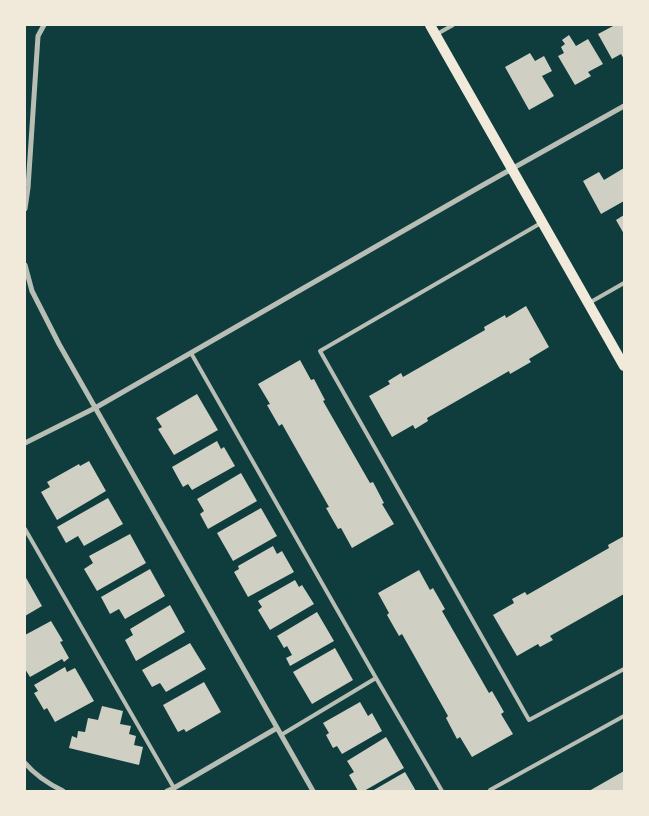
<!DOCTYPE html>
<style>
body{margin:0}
#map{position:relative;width:649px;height:816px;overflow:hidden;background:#0f3d3e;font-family:Cabin,sans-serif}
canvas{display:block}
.frame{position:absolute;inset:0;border:26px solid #f1e9da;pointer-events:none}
</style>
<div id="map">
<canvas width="649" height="816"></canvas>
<div class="frame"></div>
</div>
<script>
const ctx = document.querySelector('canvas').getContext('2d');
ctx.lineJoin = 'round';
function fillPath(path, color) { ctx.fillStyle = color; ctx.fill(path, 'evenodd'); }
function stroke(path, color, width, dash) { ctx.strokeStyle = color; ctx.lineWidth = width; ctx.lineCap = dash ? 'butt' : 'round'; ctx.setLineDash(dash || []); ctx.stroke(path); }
const building = new Path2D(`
 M615,25H624V59L621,54L612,59L598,34Z
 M569,35L576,46L588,39L603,64L588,72L591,76L575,85L558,56L564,53L561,47L565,44L562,40Z
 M530,53L535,61L544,56L552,71L542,76L554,96L529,110L505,67Z
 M624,168V201L601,214L583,181L599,172L604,180Z
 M624,215V234L616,220Z
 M526,306L549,347L529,359L531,362L510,374L509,371L427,418L428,421L415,429L413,425L392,437L369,396L390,384L388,381L401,373L403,377L485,330L484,327L505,315L506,318Z
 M300,360L311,380L314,379L325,400L323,401L370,483L373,482L384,503L382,504L394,524L352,548L341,528L338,529L326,508L329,507L282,424L279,426L267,405L270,404L258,384Z
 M197,394L218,430L174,455L158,429L162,427L156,418Z
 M217,441L221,449L224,447L235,466L192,490L188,484L183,487L172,467Z
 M89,461L106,491L57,520L41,492L50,487L47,482L79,464L80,466Z
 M241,473L257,501L208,529L200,514L204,511L197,499Z
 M108,498L123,524L84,546L78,536L66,543L57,527Z
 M261,508L277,536L233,561L217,533Z
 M130,534L146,563L97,591L84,569L93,563L89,556Z
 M624,536V594L550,636L553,640L540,647L538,644L517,656L493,615L514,603L512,599L525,592L527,595L609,548L608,545Z
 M273,546L277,554L282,551L294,572L248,597L234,572L239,569L238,566Z
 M150,569L165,596L125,619L119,609L110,614L101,597Z
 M419,570L430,590L433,588L445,609L442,611L489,693L492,691L504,712L501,714L513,734L472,757L460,737L457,739L446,718L448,716L402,634L399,636L387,615L389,613L378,593Z
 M25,576L42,606L25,616Z
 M295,580L299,587L302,585L314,604L270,630L258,610L262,607L258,601Z
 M170,605L185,632L136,661L125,640L133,635L130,629Z
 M317,612L334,641L290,666L286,658L292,655L287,646L284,648L277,636Z
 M51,621L63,641L60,642L69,658L64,662L62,659L30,677L25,669V635Z
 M190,643L206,669L166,692L160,683L152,687L142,670Z
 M335,648L353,680L312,704L293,672Z
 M65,667L67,672L75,668L94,701L55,722L47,708L44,710L34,693L38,691L34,685Z
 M204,682L221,712L186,732L184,729L178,732L163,705Z
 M360,702L368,716L372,713L382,731L342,754L337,746L333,748L326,735L329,733L323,723Z
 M102,706L123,711L120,724L131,726L129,734L136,736L134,745L143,747L139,765L69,748L72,736L77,738L78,731L85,732L88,718L98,720Z
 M386,737L404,768L364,791H358L349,775L354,772L347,761Z
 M624,771V791H589Z
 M405,772L416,791H372Z`);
const service = new Path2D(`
 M437,34L453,25
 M541,223L320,351L529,720L624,669
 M589,303L624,283
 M191,353L376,678L442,791
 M25,529L174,788
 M281,735L376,678
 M490,791V790L624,716`);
const minor = new Path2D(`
 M25,209L28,188L38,36L44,25
 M25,265L32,291L59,344L313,791
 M25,443L95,408L483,185L624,106
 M25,763C35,775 49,784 63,791
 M167,791L174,788L277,728`);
const secondary = new Path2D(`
 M430,25L624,366`);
fillPath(building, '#cfcfc3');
stroke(service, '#b8beb3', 4);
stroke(minor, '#b8beb3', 5);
stroke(secondary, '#f1e9da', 10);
</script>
